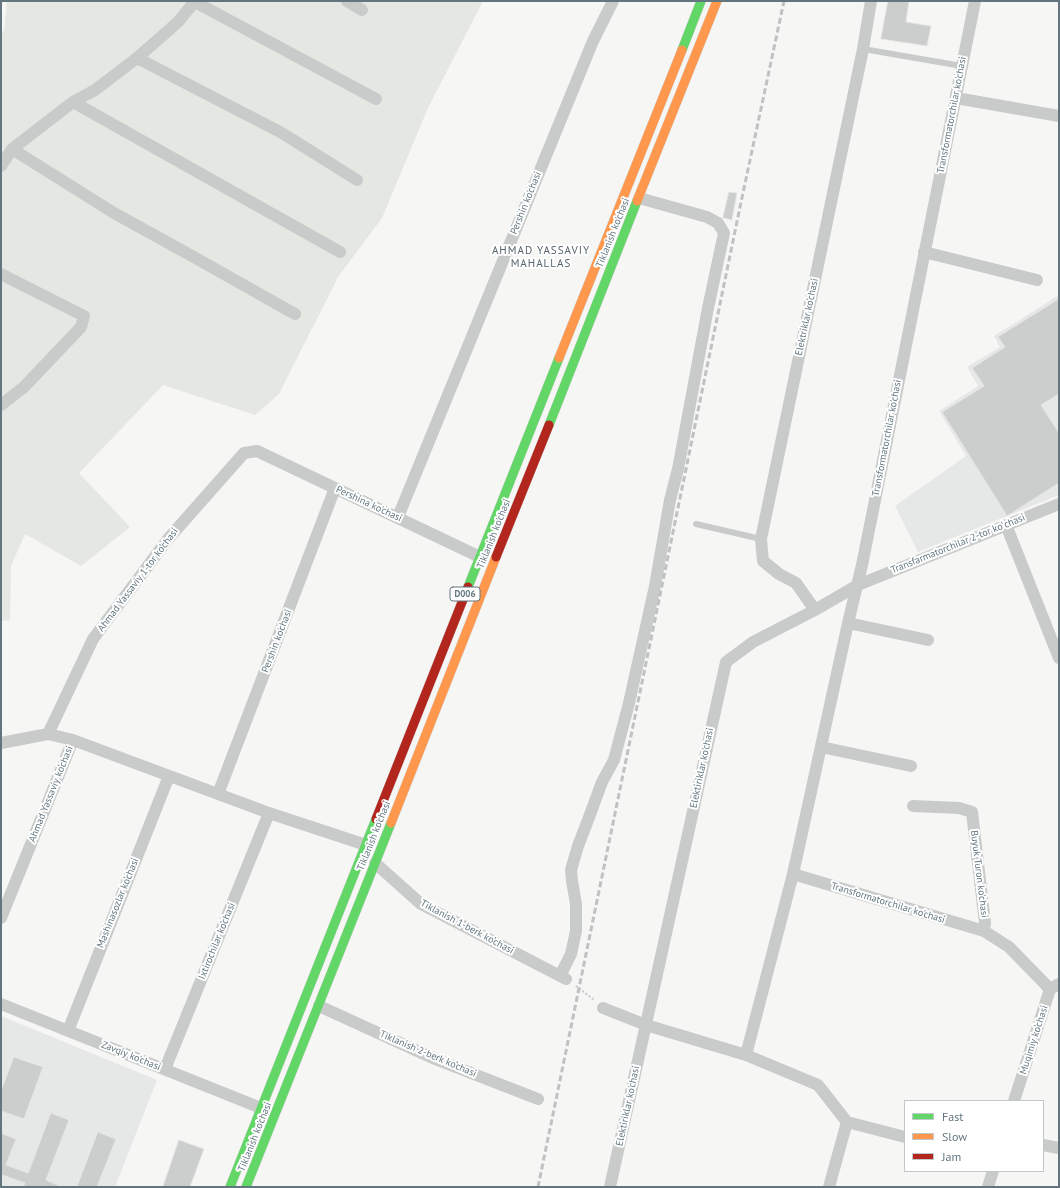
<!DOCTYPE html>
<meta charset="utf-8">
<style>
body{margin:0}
#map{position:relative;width:1060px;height:1188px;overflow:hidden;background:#f6f6f5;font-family:"PT Sans",sans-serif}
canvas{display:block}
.frame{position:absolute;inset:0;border:2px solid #63767f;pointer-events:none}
.legend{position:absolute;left:904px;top:1100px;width:140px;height:72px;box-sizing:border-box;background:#fff;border:1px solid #c1c8cc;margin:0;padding:5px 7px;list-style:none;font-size:12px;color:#63767f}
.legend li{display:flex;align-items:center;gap:8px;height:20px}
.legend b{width:20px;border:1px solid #c1c8cc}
</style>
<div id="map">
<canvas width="1060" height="1188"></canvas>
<div class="frame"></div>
<ul class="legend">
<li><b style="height:5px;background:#63d668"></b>Fast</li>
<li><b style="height:5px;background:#ff974d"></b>Slow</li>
<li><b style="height:5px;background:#b3261e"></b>Jam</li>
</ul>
</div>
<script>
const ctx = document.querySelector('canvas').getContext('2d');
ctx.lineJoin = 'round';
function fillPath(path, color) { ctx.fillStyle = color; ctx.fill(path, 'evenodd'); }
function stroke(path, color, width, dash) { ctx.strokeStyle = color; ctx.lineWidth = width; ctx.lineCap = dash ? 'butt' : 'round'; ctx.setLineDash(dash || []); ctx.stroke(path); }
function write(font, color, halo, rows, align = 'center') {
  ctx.font = font + ' "PT Sans",sans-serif'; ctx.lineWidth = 4; ctx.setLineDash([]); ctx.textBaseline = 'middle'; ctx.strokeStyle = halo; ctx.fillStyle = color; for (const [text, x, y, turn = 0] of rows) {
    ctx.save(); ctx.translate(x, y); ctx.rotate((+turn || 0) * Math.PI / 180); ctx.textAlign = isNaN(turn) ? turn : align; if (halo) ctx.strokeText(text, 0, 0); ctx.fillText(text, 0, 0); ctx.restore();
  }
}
const built = new Path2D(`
 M1059,295V495L918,552L895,506L966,456L939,411L978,386L967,367L1000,347L994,336Z
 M1,1016L157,1080L115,1187H1Z`);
const green = new Path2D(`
 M7,1H483L428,108L382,218L338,277L279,394L255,415L163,385L79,473L130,527L81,566L25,534L11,566L10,620L1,621V34L4,31Z`);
const building = new Path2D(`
 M888,1H909L906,22L931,26L927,46L881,39Z
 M729,192L737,193L732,220L723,218Z
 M1059,299V394L1041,405L1059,433V483L1007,516L942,412L984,386L972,368L1005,347L998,337Z
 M14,1057L43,1067L24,1119L1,1111V1091Z
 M51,1113L69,1120L46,1180L62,1187H23L25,1183L2,1175L1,1177V1133L16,1139L6,1165L28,1173Z
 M98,1132L116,1139L97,1187H77Z
 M179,1140L204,1149L190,1187H163Z`);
const path = new Path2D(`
 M576,986L594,1000`);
const lane = new Path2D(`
 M863,49L962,66
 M696,524L761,539`);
const street = new Path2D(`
 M347,1L362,10
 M195,2L376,99
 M137,58L282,133L357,180
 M956,98L1059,116
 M73,102L340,252
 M12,149L114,213L192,256L295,314
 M1,166L12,149L73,102L95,90L137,58L178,22L195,1
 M924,252L1037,280
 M1,274L84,316L81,327L24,387L1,405
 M398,517L593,41L613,1
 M1006,525L1059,658
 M815,610L796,583L779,574L763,561L761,539L863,49L871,1
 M848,623L928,640
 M48,734L93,639L168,539L244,453L257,451L480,557
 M1,743L48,734L73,740L269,813L366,845
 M821,747L911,766
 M218,794L335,488
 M913,806L959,808L972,812L985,923L984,931
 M375,863L421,904L566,979
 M793,874L984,931L1009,947L1050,989
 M1,918L73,740
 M560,976L571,954L576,931V904L572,881L571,870L578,846L588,820L602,782L614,760L629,703L655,586L670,500L678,469L708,308L724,233L718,223L707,217L639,198
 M1,1004L261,1108
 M319,1006L435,1059L538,1099
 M603,1008L646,1025L746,1055L818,1085L847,1122
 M68,1031L169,776
 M746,1055L793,874L848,623L862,565L975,1
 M165,1069L269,813
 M1014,1101L1050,989L1059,984
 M847,1122L905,1137
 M1043,1145L1059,1148
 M610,1187L726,662L753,642L815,610L858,585L1059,504
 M829,1187L847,1122
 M988,1187L993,1171`);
const fast = new Path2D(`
 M682,50L701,1
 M549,425L637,201
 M468,587L559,358
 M230,1187L376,819
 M246,1187L391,823`);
const slow = new Path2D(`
 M637,201L717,1
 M559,358L682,50
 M391,823L496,557`);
const jam = new Path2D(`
 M496,557L549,425
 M376,819L468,587`);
const rail = new Path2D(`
 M538,1187L740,207L784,1`);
const shields = [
 [465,594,30]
];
const shieldNames = [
 ["D006",465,594]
];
const streetNames = [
 ["Transformatorchilar ko'chasi",952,115,-79],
 ["Pershin ko'chasi",526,203,-68],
 ["Tiklanish ko'chasi",613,233,-68],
 ["Elektriklar ko‘chasi",807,317,-78],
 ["Transformatorchilar ko'chasi",887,438,-79],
 ["Pershina ko'chasi",369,504,25],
 ["Tiklanish ko'chasi",494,534,-68],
 ["Transfarmatorchilar 2-tor koʻchasi",958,544,-22],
 ["Ahmad Yassaviy 1-tor ko‘chasi",138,580,-53],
 ["Pershin ko'chasi",277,641,-69],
 ["Elektiriklar ko'chasi",702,768,-78],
 ["Ahmad Yassaviy ko‘chasi",51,794,-68],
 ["Tiklanish ko'chasi",374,836,-68],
 ["Buyuk Turon ko'chasi",979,874,83],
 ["Mashinasozlar ko‘chasi",118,903,-68],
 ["Transformatorchilar ko'chasi",888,903,17],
 ["Tiklanish 1-berk ko‘chasi",467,927,28],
 ["Ixtirochilar ko‘chasi",217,941,-68],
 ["Muqimiy ko‘chasi",1034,1040,-72],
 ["Tiklanish 2-berk ko‘chasi",428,1054,23],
 ["Zavqiy ko'chasi",131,1056,22],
 ["Elektiriklar ko'chasi",628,1106,-78],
 ["Tiklanish ko'chasi",255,1137,-68]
];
const neighbourhoodNames = [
 ["AHMAD YASSAVIY",541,251],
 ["MAHALLAS",541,264]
];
fillPath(built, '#e6e8e7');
fillPath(green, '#e5e8e2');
fillPath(building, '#cccece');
stroke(building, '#e6e6e5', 1);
stroke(fast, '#d2d3d3', 10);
stroke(slow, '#d2d3d3', 10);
stroke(jam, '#d2d3d3', 10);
stroke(path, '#c7c8c9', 2, [2, 2]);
stroke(lane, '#c9cbcb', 6);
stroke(street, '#c9cbcb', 12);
stroke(fast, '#63d668', 9);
stroke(slow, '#ff974d', 9);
stroke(jam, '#b3261e', 9);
stroke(rail, '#bfc1c2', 3, [6, 3]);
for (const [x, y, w] of shields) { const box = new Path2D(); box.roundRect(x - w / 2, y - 7, w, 14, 3); ctx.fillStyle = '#fff'; ctx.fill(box); stroke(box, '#63767f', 1); }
write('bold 9px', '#63767f', null, shieldNames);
write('10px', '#63767f', '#fff', streetNames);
ctx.letterSpacing = '1px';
write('11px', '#55636a', '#fff', neighbourhoodNames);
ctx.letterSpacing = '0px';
</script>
